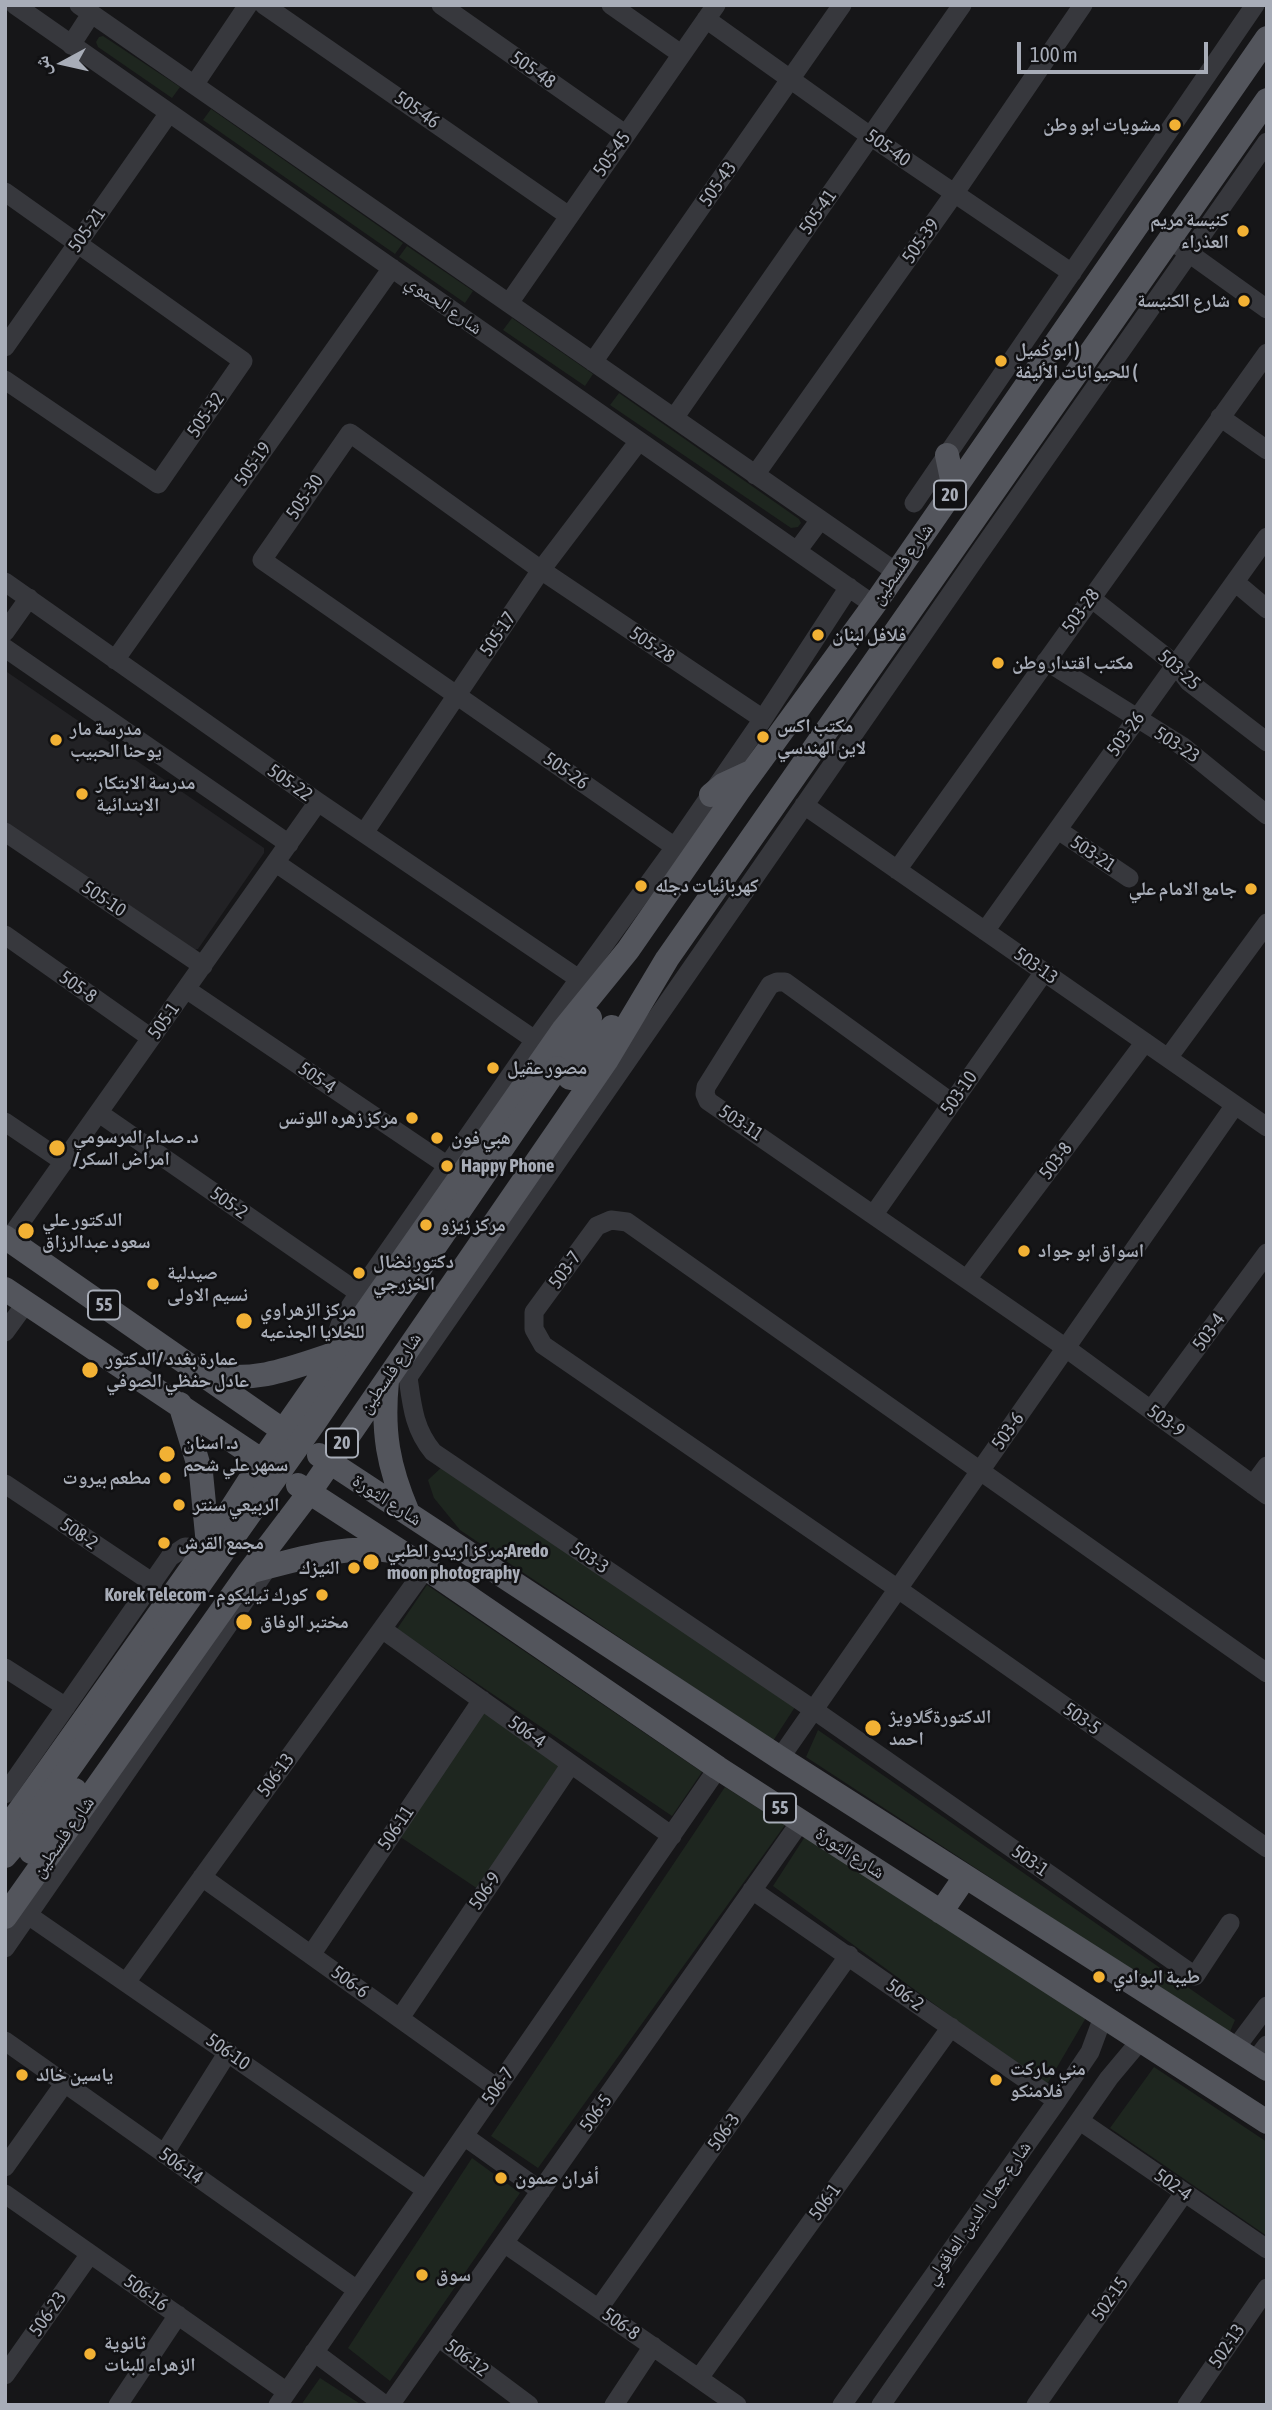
<!DOCTYPE html>
<meta charset="utf-8">
<style>
body{margin:0}
#map{position:relative;width:1272px;height:2410px;overflow:hidden;background:#161618;font-family:"Asap Condensed","Noto Naskh Arabic",sans-serif}
canvas{display:block}
.frame{position:absolute;inset:0;border:7px solid #a8adb8;pointer-events:none}
.north{position:absolute;left:28px;top:28px;width:70px;height:70px;-webkit-text-stroke:5px #111113;paint-order:stroke;rotate:262deg;font-size:19px;font-weight:700;line-height:28px;text-align:center;color:#a8adb8}
.north::after{content:'';display:block;margin:auto;width:24px;height:32px;background:#a8adb8;clip-path:polygon(50% 0,100% 100%,50% 72%,0 100%)}
.scale{position:absolute;left:1017px;top:42px;width:191px;height:32px;box-sizing:border-box;border:4px solid #a8adb8;border-top:0;padding-left:9px;font-size:21px;line-height:24px;white-space:nowrap;color:#a8adb8;-webkit-text-stroke:5px #111113;paint-order:stroke}
</style>
<div id="map">
<canvas width="1272" height="2410"></canvas>
<div class="frame"></div>
<div class="north">ش</div>
<div class="scale">100 m</div>
</div>
<script>
const ctx = document.querySelector('canvas').getContext('2d');
ctx.lineJoin = 'round';
function fillPath(path, color) { ctx.fillStyle = color; ctx.fill(path, 'evenodd'); }
function stroke(path, color, width, dash) { ctx.strokeStyle = color; ctx.lineWidth = width; ctx.lineCap = dash ? 'butt' : 'round'; ctx.setLineDash(dash || []); ctx.stroke(path); }
function write(font, color, halo, rows, align = 'center') {
  ctx.font = font + ' "Asap Condensed","Noto Naskh Arabic",sans-serif'; ctx.lineWidth = 5; ctx.setLineDash([]); ctx.textBaseline = 'middle'; ctx.strokeStyle = halo; ctx.fillStyle = color; for (const [text, x, y, turn = 0] of rows) {
    ctx.save(); ctx.translate(x, y); ctx.rotate((+turn || 0) * Math.PI / 180); ctx.textAlign = isNaN(turn) ? turn : align; if (halo) ctx.strokeText(text, 0, 0); ctx.fillText(text, 0, 0); ctx.restore();
  }
}
const built = new Path2D(`
 M7,672L264,848V853L198,949L194,950L132,910L5,822V674Z`);
const green = new Path2D(`
 M103,36L180,87L172,98L98,47L96,42L99,37Z
 M211,109L403,243L395,254L203,120Z
 M407,246L473,291L465,303L399,257Z
 M512,318L593,374L585,386L503,330Z
 M619,393L799,519L801,523L798,527L791,528L610,405Z
 M443,1466L795,1707L773,1741L460,1530L434,1498L428,1480Z
 M427,1585L702,1772L672,1816L397,1629Z
 M482,1700L571,1764L484,1893L393,1832Z
 M818,1730L1235,2020L1229,2034L806,1757Z
 M725,1787L785,1825L538,2168L491,2136Z
 M806,1835L1087,2016L1046,2086L773,1886Z
 M1154,2067L1267,2142V2236L1110,2128Z
 M472,2158L520,2193L390,2381L348,2348Z
 M320,2378L362,2405H301Z`);
const minor = new Path2D(`
 M15,5L874,605
 M79,5L896,572
 M264,5L569,216
 M441,5L625,134
 M611,5L681,54
 M706,19L870,136L1072,273
 M71,45L91,14
 M194,85L248,5
 M5,192L243,361L158,484L5,380
 M1179,246L1267,309
 M509,303L716,5
 M5,347L169,113
 M593,362L842,5
 M1220,417L1267,450
 M674,418L962,5
 M755,475L954,194L1083,5
 M914,503L1255,5
 M797,551L820,520
 M5,582L318,802L579,979
 M1235,582L1267,609
 M1091,598L1176,665L1189,682L1267,742
 M5,632L29,598
 M5,648L289,844
 M115,660L392,268
 M1046,661L1182,746L1267,815
 M804,805L1267,1127
 M1058,830L1129,878
 M5,832L203,966
 M364,833L541,570L639,441
 M675,847L262,560L350,433L541,570L763,719
 M276,863L535,1040
 M897,870L1267,353
 M985,931L1267,537
 M5,935L151,1038
 M186,989L448,1166
 M1168,1058L1267,923
 M952,1103L785,982H777L770,985L706,1087L705,1094L708,1101L1066,1348L1267,1495
 M99,1113L359,1293
 M5,1122L64,1162
 M874,1214L1044,972
 M9,1239L318,802
 M967,1279L1145,1042
 M5,1332L26,1303
 M337,1353C333,1328 346,1313 359,1293L535,1040L675,847L763,719L849,587
 M1151,1410L1267,1253
 M5,1484L153,1583
 M1253,1485L1267,1466
 M382,1629L672,1836
 M5,1668L66,1707
 M1267,1673L627,1222L611,1220L597,1226L534,1312V1329L543,1345L898,1589L1267,1848
 M780,1758L1235,1105
 M5,1794L170,1557L185,1547L206,1548
 M202,1877L497,2088
 M752,1890L1057,2101
 M28,1915L426,2190
 M1230,1923L1195,1976L814,1710L433,1452C414,1429 412,1406 408,1377L975,559L1267,142
 M5,1948L268,1567
 M311,1955L482,1700
 M127,1981L426,1568
 M400,2018L571,1764
 M5,2041L357,2290
 M1234,2050L1267,2006
 M1254,2062L1267,2045
 M1080,2121L1267,2249
 M464,2136L541,2191
 M164,2154L228,2052
 M5,2167L64,2084
 M5,2194L287,2392
 M504,2243L737,2405
 M599,2308L849,1955
 M438,2337L529,2405
 M314,2352L385,2405
 M5,2375L90,2254
 M699,2378L951,2027
 M118,2405L178,2315
 M278,2405L718,1768
 M390,2405L801,1821
 M614,2405L653,2346
 M842,2405L1057,2101L1090,2052L1103,2017
 M881,2405L1109,2078L1140,2041
 M1036,2405L1184,2193
 M1187,2405L1267,2288`);
const major = new Path2D(`
 M947,455L954,489
 M711,795L723,785L749,773
 M557,1068L590,1018
 M570,1078L612,1027
 M5,1237L291,1436
 M5,1289L270,1466
 M205,1375C259,1382 286,1370 337,1353
 M387,1381C382,1432 388,1466 408,1513
 M180,1404L201,1473L208,1545
 M319,1455L780,1758L1267,2069
 M298,1485L426,1568L718,1768L1267,2122
 M249,1572C299,1559 341,1545 393,1551
 M5,1831L206,1548L262,1461L563,1030L628,950L739,790L874,605L1267,38
 M5,1856L17,1842
 M941,1912L965,1877
 M5,1917L249,1572L309,1493L606,1061L667,959L1267,100`);
const majorBridge = new Path2D(`
 M17,1842L314,1423L557,1068
 M31,1852L75,1790`);
const markers = [
 [1175,125,7,"#f2b134"],
 [1243,231,7,"#f2b134"],
 [1244,301,7,"#f2b134"],
 [1001,361,7,"#f2b134"],
 [818,635,7,"#f2b134"],
 [998,663,7,"#f2b134"],
 [763,737,7,"#f2b134"],
 [56,740,7,"#f2b134"],
 [82,794,7,"#f2b134"],
 [641,886,7,"#f2b134"],
 [1251,889,7,"#f2b134"],
 [493,1068,7,"#f2b134"],
 [412,1118,7,"#f2b134"],
 [437,1138,7,"#f2b134"],
 [57,1148,9,"#f2b134"],
 [447,1166,7,"#f2b134"],
 [426,1225,7,"#f2b134"],
 [26,1231,9,"#f2b134"],
 [1024,1251,7,"#f2b134"],
 [359,1273,7,"#f2b134"],
 [153,1284,7,"#f2b134"],
 [244,1321,9,"#f2b134"],
 [90,1370,9,"#f2b134"],
 [167,1454,9,"#f2b134"],
 [165,1478,7,"#f2b134"],
 [179,1505,7,"#f2b134"],
 [164,1543,7,"#f2b134"],
 [371,1562,9,"#f2b134"],
 [354,1568,7,"#f2b134"],
 [322,1595,7,"#f2b134"],
 [244,1622,9,"#f2b134"],
 [873,1728,9,"#f2b134"],
 [1099,1977,7,"#f2b134"],
 [22,2075,7,"#f2b134"],
 [996,2080,7,"#f2b134"],
 [501,2178,7,"#f2b134"],
 [422,2275,7,"#f2b134"],
 [90,2354,7,"#f2b134"]
];
const shields = [
 [950,495,32],
 [104,1305,32],
 [342,1443,32],
 [780,1808,32]
];
const shieldNames = [
 ["20",950,495],
 ["55",104,1305],
 ["20",342,1443],
 ["55",780,1808]
];
const streetNames = [
 ["505-48",533,70,35],
 ["505-46",417,110,35],
 ["505-40",888,148,35],
 ["505-45",612,154,-55],
 ["505-43",718,184,-55],
 ["505-41",818,212,-55],
 ["505-21",87,230,-55],
 ["505-39",921,241,-55],
 ["شارع الحموي",444,305,35],
 ["505-32",206,415,-55],
 ["505-19",253,464,-55],
 ["505-30",305,497,-55],
 ["شارع فلسطين",902,564,-55],
 ["503-28",1081,611,-54],
 ["505-17",498,634,-56],
 ["505-28",652,645,34],
 ["503-25",1179,670,42],
 ["503-26",1126,734,-54],
 ["503-23",1177,745,33],
 ["505-26",566,771,35],
 ["505-22",290,783,35],
 ["503-21",1093,854,34],
 ["505-10",104,899,34],
 ["503-13",1036,966,35],
 ["505-8",78,987,35],
 ["505-1",164,1021,-55],
 ["505-4",317,1078,34],
 ["503-10",959,1093,-55],
 ["503-11",741,1123,34],
 ["503-8",1056,1161,-53],
 ["505-2",229,1203,35],
 ["503-7",565,1270,-54],
 ["503-4",1209,1332,-54],
 ["شارع فلسطين",390,1373,-55],
 ["503-9",1166,1421,36],
 ["503-6",1008,1431,-55],
 ["شارع الثورة",387,1500,33],
 ["508-2",79,1534,34],
 ["503-3",590,1558,34],
 ["503-5",1082,1719,35],
 ["506-4",527,1732,35],
 ["506-13",276,1775,-54],
 ["506-11",396,1828,-56],
 ["شارع فلسطين",63,1837,-55],
 ["شارع الثورة",850,1853,33],
 ["503-1",1030,1861,35],
 ["506-9",485,1891,-56],
 ["506-6",350,1982,36],
 ["506-2",905,1995,35],
 ["506-10",228,2052,35],
 ["506-7",498,2086,-55],
 ["506-5",596,2113,-55],
 ["506-3",724,2132,-55],
 ["506-14",181,2166,35],
 ["502-4",1173,2185,35],
 ["506-1",825,2202,-54],
 ["شارع جمال الدين العاقولي",978,2213,-55],
 ["506-16",146,2293,35],
 ["502-15",1110,2299,-55],
 ["506-23",48,2314,-55],
 ["506-8",621,2324,35],
 ["502-13",1227,2346,-56],
 ["506-12",467,2358,37]
];
const poiNames = [
 ["مشويات ابو وطن",1161,125,"right"],
 ["كنيسة مريم",1229,220,"right"],
 ["العذراء",1229,242,"right"],
 ["شارع الكنيسة",1230,301,"right"],
 ["ابو كُميل )",1015,350],
 ["للحيوانات الأليفة (",1015,372],
 ["فلافل لبنان",832,635],
 ["مكتب اقتدار وطن",1012,663],
 ["مكتب اكس",777,726],
 ["لاين الهندسي",777,748],
 ["مدرسة مار",70,729],
 ["يوحنا الحبيب",70,751],
 ["مدرسة الابتكار",96,783],
 ["الابتدائية",96,805],
 ["كهربائيات دجله",655,886],
 ["جامع الامام علي",1237,889,"right"],
 ["مصور عقيل",507,1068],
 ["مركز زهره اللوتس",398,1118,"right"],
 ["د. صدام المرسومي",73,1137],
 ["/امراض السكر",73,1159],
 ["هبي فون",451,1138],
 ["Happy Phone",461,1166],
 ["الدكتور علي",42,1220],
 ["سعود عبدالرزاق",42,1242],
 ["مركز زيزو",440,1225],
 ["اسواق ابو جواد",1038,1251],
 ["دكتور نضال",373,1262],
 ["الخزرجي",373,1284],
 ["صيدلية",167,1273],
 ["نسيم الاولى",167,1295],
 ["مركز الزهراوي",260,1310],
 ["للخلايا الجذعيه",260,1332],
 ["عمارة بغدد /الدكتور",106,1359],
 ["عادل حفظي الصوفي",106,1381],
 ["د. اسنان",183,1443],
 ["سمهر علي شحم",183,1465],
 ["مطعم بيروت",151,1478,"right"],
 ["الربيعي سنتر",193,1505],
 ["مجمع القرش",178,1543],
 ["مركز اريدو الطبي;Aredo",387,1551],
 ["moon photography",387,1573],
 ["النيزك",340,1568,"right"],
 ["Korek Telecom - كورك تيليكوم",308,1595,"right"],
 ["مختبر الوفاق",260,1622],
 ["الدكتورةگلاويژ",889,1717],
 ["احمد",889,1739],
 ["طيبة البوادي",1113,1977],
 ["مني ماركت",1010,2069],
 ["فلامنكو",1010,2091],
 ["ياسين خالد",36,2075],
 ["أفران صمون",515,2178],
 ["سوق",436,2275],
 ["ثانوية",104,2343],
 ["الزهراء للبنات",104,2365]
];
fillPath(built, '#222225');
fillPath(green, '#1e261f');
stroke(minor, '#37383d', 19);
stroke(major, '#53555c', 24);
stroke(majorBridge, '#53555c', 24);
for (const [x, y, r, color] of markers) { const dot = new Path2D(); dot.arc(x, y, r, 0, 2 * Math.PI); ctx.fillStyle = color; ctx.fill(dot); stroke(dot, '#111113', 2.5); }
for (const [x, y, w] of shields) { const box = new Path2D(); box.roundRect(x - w / 2, y - 14.5, w, 29, 5); ctx.fillStyle = '#111113'; ctx.fill(box); stroke(box, '#a8adb8', 2); }
write('bold 18px', '#a8adb8', null, shieldNames);
write('19px', '#a8adb8', '#111113', streetNames);
write('bold 19px', '#a8adb8', '#111113', poiNames, 'left');
</script>
